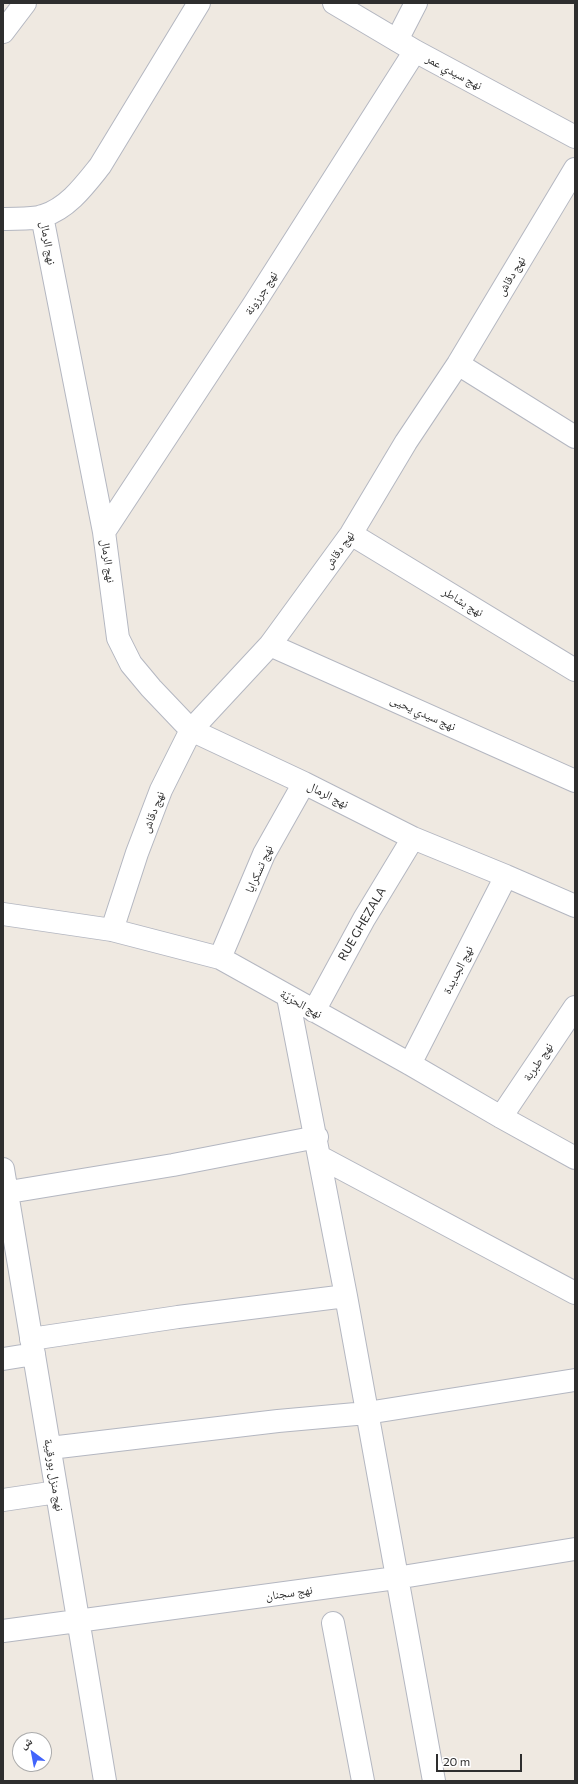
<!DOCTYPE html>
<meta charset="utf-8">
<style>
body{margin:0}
#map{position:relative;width:578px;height:1784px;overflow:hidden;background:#efe9e1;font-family:Commissioner,"Noto Naskh Arabic",sans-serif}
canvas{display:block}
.frame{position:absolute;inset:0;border:4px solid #2e2e2e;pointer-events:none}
.north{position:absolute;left:12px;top:1732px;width:40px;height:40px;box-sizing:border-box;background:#fff;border:1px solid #ababab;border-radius:50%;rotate:328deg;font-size:11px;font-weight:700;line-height:16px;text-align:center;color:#2e2e2e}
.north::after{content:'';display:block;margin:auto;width:14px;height:18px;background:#4264fb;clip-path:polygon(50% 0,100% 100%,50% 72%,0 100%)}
.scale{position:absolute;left:436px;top:1754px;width:86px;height:18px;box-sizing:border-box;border:2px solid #2e2e2e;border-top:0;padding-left:5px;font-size:12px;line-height:14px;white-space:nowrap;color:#2e2e2e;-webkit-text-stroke:3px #fff;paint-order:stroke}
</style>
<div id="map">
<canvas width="578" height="1784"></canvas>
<div class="frame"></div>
<div class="north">ش</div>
<div class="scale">20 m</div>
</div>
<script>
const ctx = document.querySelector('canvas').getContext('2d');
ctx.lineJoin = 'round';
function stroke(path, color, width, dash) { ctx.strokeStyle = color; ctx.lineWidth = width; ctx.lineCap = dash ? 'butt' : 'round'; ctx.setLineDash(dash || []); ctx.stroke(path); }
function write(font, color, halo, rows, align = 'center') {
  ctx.font = font + ' Commissioner,"Noto Naskh Arabic",sans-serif'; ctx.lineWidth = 3.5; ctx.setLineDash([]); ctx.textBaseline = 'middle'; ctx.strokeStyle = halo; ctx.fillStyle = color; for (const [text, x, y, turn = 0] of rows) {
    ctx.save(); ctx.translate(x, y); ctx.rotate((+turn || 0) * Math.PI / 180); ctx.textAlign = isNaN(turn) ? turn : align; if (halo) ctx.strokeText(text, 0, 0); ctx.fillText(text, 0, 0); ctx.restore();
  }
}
const pedestrian = new Path2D(`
 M397,40L416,3`);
const minor = new Path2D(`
 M334,3L415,51L575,137
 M3,32L25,3
 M42,216L104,532L118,638L131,664L151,688L191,730L304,783L413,838L506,876L575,906
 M3,219C15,218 31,220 43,216C68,208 84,186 100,166L199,3
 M458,364L575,437
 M104,532L254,304L415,51
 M351,534L575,670
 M270,645L575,781
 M3,914L112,930L220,958L410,1064L501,1117L575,1158
 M112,930L137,853L161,790L191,730L270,645L351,534L406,442L458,364L575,169
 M220,958L264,854L304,783
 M288,997L346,1296L434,1781
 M314,1011L364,919L413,838
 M410,1064L506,876
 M501,1117L575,1007
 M320,1157L575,1293
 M3,1169L105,1781
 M3,1193L173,1165L317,1137
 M31,1339L178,1317L346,1296
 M3,1359L34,1354
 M50,1448L278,1421L367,1413L575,1380
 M3,1500L57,1492
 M333,1623L363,1781
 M3,1631L396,1578L575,1549`);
const streetNames = [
 ["نهج سيدي عمر",454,72,28],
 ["نهج الرمال",48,243,80],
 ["نهج دقاش",511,276,-59],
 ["نهج جرزونة",261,293,-57],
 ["نهج دقاش",339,550,-55],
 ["نهج الرمال",108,561,82],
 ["نهج بشاطر",463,602,31],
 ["نهج سيدي يحيى",423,713,24],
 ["نهج الرمال",328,795,27],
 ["نهج دقاش",153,812,-69],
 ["نهج تسكرايا",259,869,-66],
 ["RUE GHEZALA",362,924,-60],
 ["نهج الجديدة",458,970,-63],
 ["نهج الحرّيّة",301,1004,29],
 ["نهج طبربة",538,1062,-56],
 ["نهج منزل بورقيبة",54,1475,81],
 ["نهج سجنان",289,1593,-8]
];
stroke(pedestrian, '#b4b7c1', 24);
stroke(minor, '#b4b7c1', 24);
stroke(pedestrian, '#fff', 22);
stroke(minor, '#fff', 22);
write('12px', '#2e2e2e', '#fff', streetNames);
</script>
